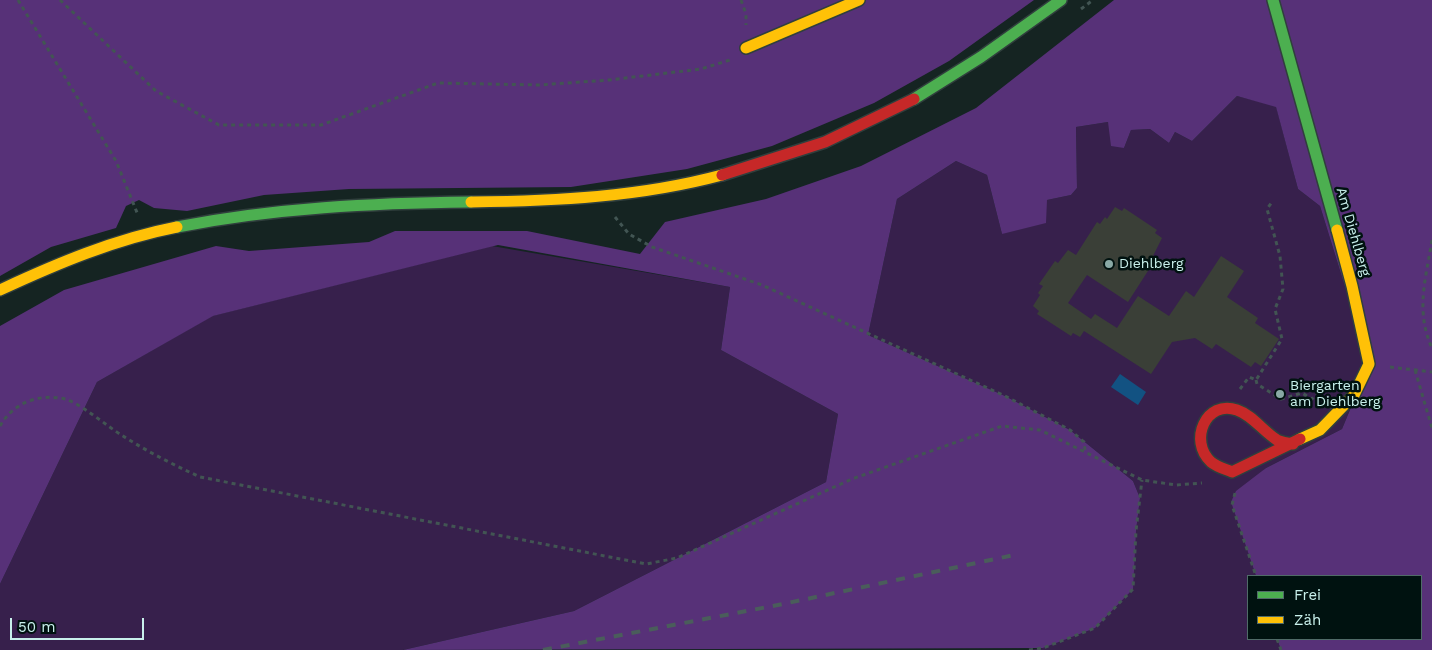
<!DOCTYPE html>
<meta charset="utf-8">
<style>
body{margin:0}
#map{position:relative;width:1432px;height:650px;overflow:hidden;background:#152422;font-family:"Work Sans",sans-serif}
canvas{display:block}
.legend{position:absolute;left:1247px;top:575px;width:175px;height:65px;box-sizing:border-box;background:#001210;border:1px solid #506b68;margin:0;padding:6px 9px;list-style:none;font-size:15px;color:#c8f0eb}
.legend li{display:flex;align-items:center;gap:10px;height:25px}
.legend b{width:25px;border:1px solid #506b68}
.scale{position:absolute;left:10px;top:618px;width:134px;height:22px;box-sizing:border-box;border:2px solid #c8f0eb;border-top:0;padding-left:6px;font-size:15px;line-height:18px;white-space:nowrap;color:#c8f0eb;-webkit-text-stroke:4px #001210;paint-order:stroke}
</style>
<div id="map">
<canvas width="1432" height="650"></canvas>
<ul class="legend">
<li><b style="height:6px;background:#4caf50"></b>Frei</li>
<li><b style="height:6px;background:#ffc107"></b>Zäh</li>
</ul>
<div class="scale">50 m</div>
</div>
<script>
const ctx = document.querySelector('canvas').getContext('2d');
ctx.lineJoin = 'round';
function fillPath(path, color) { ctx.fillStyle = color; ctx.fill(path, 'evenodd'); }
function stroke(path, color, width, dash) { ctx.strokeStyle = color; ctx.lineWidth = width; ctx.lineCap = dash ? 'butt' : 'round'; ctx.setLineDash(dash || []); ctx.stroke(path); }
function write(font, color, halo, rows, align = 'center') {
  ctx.font = font + ' "Work Sans",sans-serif'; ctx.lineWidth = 5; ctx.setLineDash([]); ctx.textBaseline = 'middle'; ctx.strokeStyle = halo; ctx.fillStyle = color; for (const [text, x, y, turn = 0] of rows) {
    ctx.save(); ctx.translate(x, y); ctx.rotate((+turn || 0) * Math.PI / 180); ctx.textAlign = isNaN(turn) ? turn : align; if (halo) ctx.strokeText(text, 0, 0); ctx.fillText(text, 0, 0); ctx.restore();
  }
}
const green = new Path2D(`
 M1237,96L1276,106L1298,189L1320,206L1369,364L1342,429L1266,468L1231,501L1256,576H1248V639H1277L1281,650H1029L1043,648L1136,531L1140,498L1133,481L1070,430L1005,396L868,335L897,199L956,161L987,175L1002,234L1047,200L1071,195L1077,188L1076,127L1108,122L1124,148L1131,130L1150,129L1169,143L1175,132L1192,141Z
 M492,246L730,287L721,350L838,414L826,482L574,611L403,650H0V584L97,382L212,316Z`);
const forest = new Path2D(`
 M0,0H1034L949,61L874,103L772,146L687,169L571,187L349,189L264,195L187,211L154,208L139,200L126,206L116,228L51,247L0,276Z
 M1114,0H1432V650H1281L1277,639H1421V576H1256L1231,502L1236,491L1266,468L1342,429L1369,364L1320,206L1298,189L1276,107L1237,96L1192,141L1175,132L1169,143L1150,129L1131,130L1124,148L1111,146L1108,122L1076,127L1077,188L1071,195L1047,200L1046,223L1002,234L987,175L956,161L897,199L868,335L1005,396L1070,430L1133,481L1140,498L1136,531L1133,589L1095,628L1043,648L403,650L574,611L826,482L838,414L721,350L730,287L498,245L213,316L97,382L0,584V326L64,290L216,246L249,251L369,242L395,231H527L640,254L665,222L766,199L861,166L976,108Z`);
const water = new Path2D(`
 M1120,374L1146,392L1138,405L1111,387Z`);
const building = new Path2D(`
 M1115,207L1122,211L1124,208L1157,230L1155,233L1162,238L1152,258L1155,260L1128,302L1087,275L1068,303L1091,319L1095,314L1117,328L1138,296L1169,316L1186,291L1194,297L1221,256L1244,271L1227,297L1258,318L1255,323L1279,339L1261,366L1255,362L1251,367L1216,344L1212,349L1195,338L1172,342L1151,374L1084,331L1080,337L1073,333L1071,336L1037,314L1039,311L1033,306L1040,295L1038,293L1043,286L1039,284L1055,261L1058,263L1068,250L1076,255L1097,222L1100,224L1105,217L1107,219Z`);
const path = new Path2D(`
 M18,0L116,161L138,215
 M60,0L156,91L219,125H321L438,83L539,85L609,80L701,69L730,60
 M741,0L746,14V25
 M1081,9L1093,0
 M615,217L629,234L652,247L762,285L1005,396L1070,430L1084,442L1085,450
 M1432,240C1426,278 1415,311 1432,348
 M1390,367L1432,372
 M1415,370L1432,428
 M1256,380L1257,384L1281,399L1302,393L1312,399L1326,383
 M1240,389L1249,377L1256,380L1282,339L1275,309L1283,289L1280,256L1267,209L1272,202
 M0,426C13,403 39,393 65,399C80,403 108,427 123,436C148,452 174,465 200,477L646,564L677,558L852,479L1002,426L1040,430L1142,480L1176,485L1202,483
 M1235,493L1232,505L1256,576
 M1277,639L1281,650
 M1029,650L1043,648L1095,628L1133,589L1136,531L1142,480`);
const fast = new Path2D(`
 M1273,0L1337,230
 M914,99L981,57L1061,0
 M177,227C274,208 373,203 471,202`);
const slow = new Path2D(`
 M746,48L859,0
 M471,202C556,201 640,197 722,175
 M0,290C56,264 115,239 177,227
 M1300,439L1320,430L1354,395L1369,364L1352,286L1337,230`);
const jam = new Path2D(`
 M722,175L825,142L914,99
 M1293,444C1287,443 1282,442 1277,440C1263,431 1252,415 1237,410C1206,399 1188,441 1211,462C1217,467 1225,469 1232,472L1300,439`);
const rail = new Path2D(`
 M543,650L783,604L1014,555`);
const markers = [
 [1109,264,5,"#89a9a5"],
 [1280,394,5,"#89a9a5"]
];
const streetNames = [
 ["Am Diehlberg",1353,232,74]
];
const poiNames = [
 ["Diehlberg",1119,264],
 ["Biergarten",1290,386],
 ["am Diehlberg",1290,402]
];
fillPath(green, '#37204c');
fillPath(forest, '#573178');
fillPath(water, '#125282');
fillPath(building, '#3a3f37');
stroke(fast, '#303f3d', 14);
stroke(slow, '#303f3d', 14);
stroke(jam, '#303f3d', 14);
stroke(path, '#425553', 3, [4, 4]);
stroke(fast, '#4caf50', 11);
stroke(slow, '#ffc107', 11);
stroke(jam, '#c62828', 11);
stroke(rail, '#4a5d5b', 4, [9, 9]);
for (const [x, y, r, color] of markers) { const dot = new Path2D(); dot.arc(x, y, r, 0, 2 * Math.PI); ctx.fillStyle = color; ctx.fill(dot); stroke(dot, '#001210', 2); }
write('14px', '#c8f0eb', '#001210', streetNames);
write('14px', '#c8f0eb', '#001210', poiNames, 'left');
</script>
